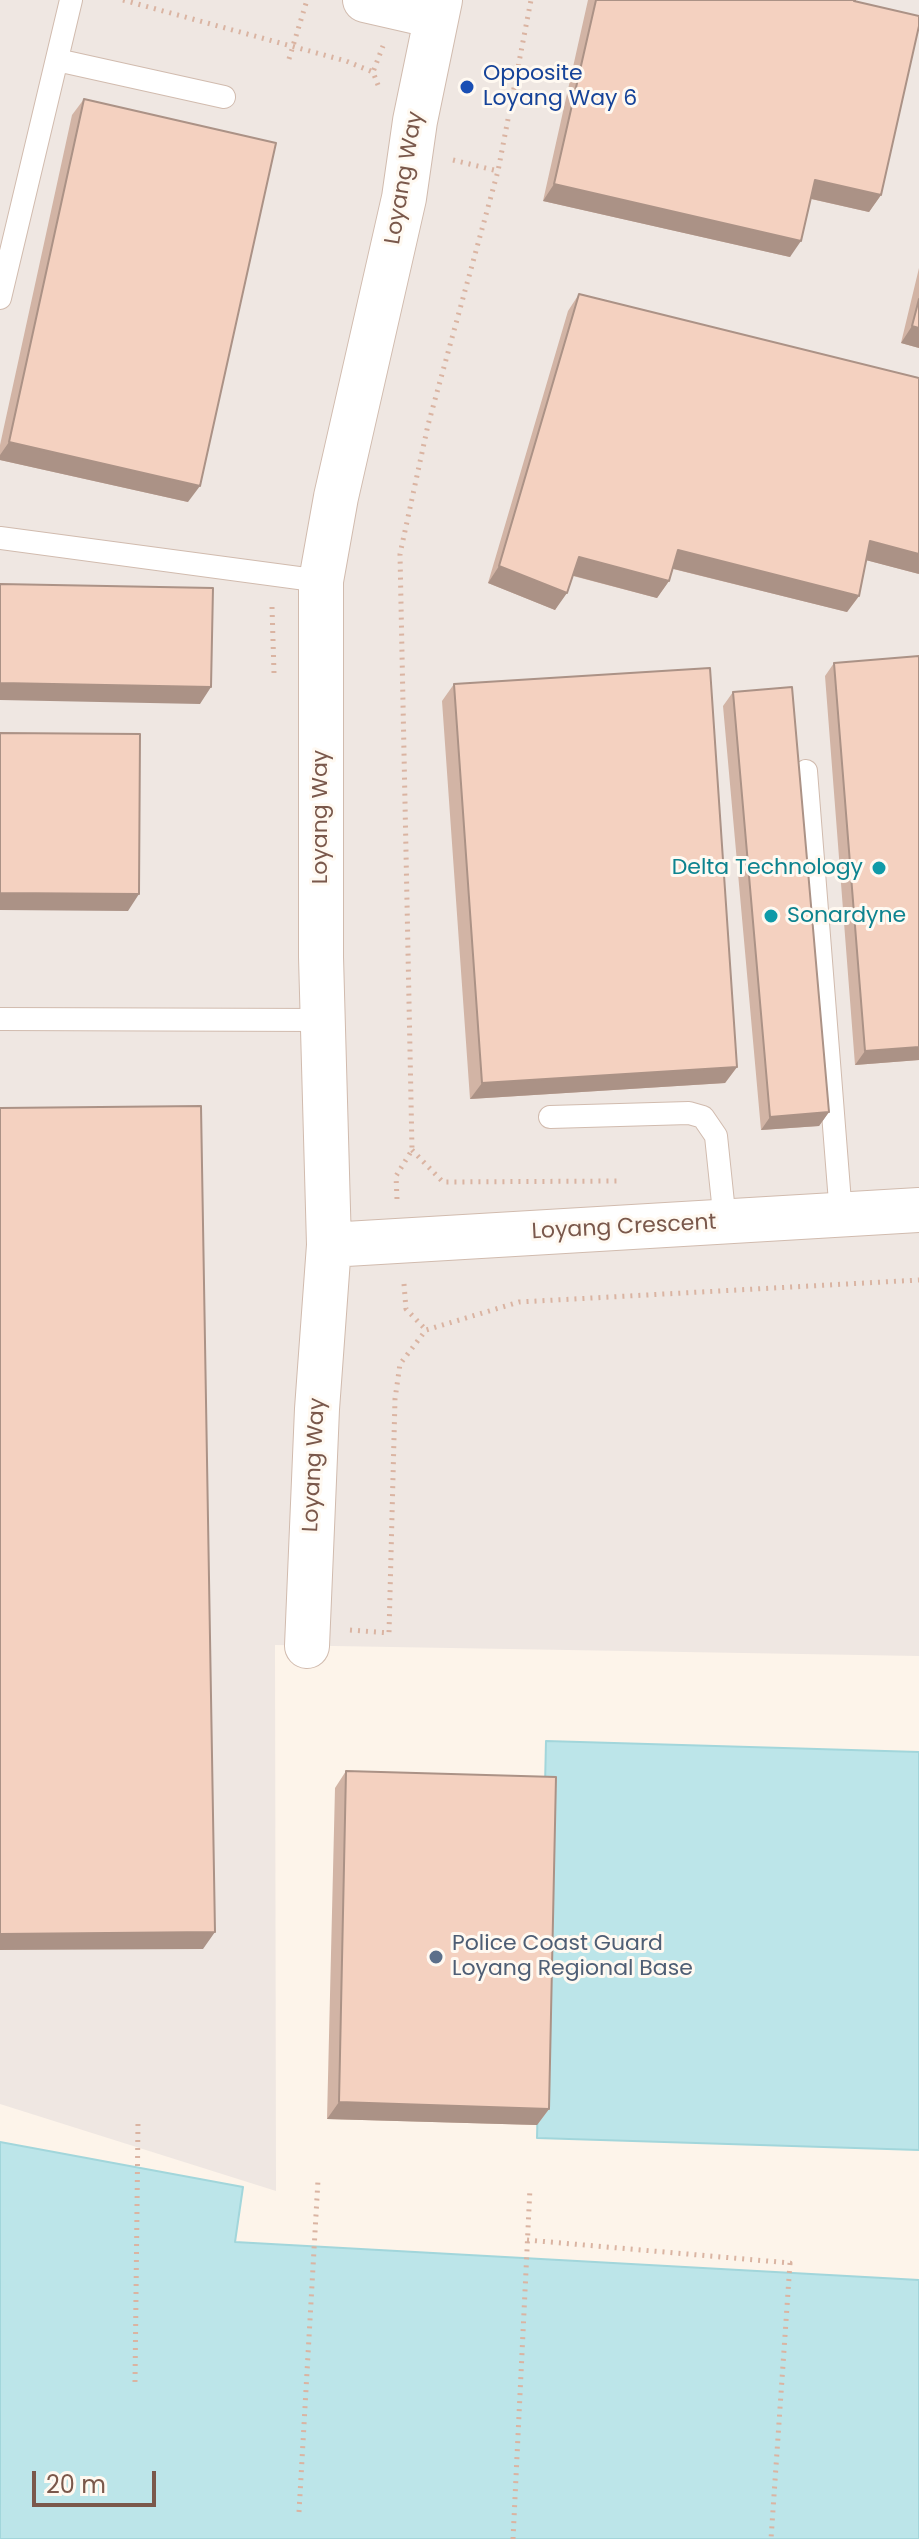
<!DOCTYPE html>
<style>
body{margin:0}
#map{position:relative;width:919px;height:2539px;overflow:hidden;background:#fdf4ea;font-family:Poppins,sans-serif}
canvas{display:block}
.scale{position:absolute;left:32px;top:2471px;width:124px;height:36px;box-sizing:border-box;border:4px solid #7a584b;border-top:0;padding-left:10px;font-size:24px;line-height:28px;white-space:nowrap;color:#7a584b;-webkit-text-stroke:6px #fff9f1;paint-order:stroke}
</style>
<div id="map">
<canvas width="919" height="2539"></canvas>
<div class="scale">20 m</div>
</div>
<script>
const ctx = document.querySelector('canvas').getContext('2d');
ctx.lineJoin = 'round';
function fillPath(path, color) { ctx.fillStyle = color; ctx.fill(path, 'evenodd'); }
function stroke(path, color, width, dash) { ctx.strokeStyle = color; ctx.lineWidth = width; ctx.lineCap = dash ? 'butt' : 'round'; ctx.setLineDash(dash || []); ctx.stroke(path); }
function write(font, color, halo, rows, align = 'center') {
  ctx.font = font + ' Poppins,sans-serif'; ctx.lineWidth = 6; ctx.setLineDash([]); ctx.textBaseline = 'middle'; ctx.strokeStyle = halo; ctx.fillStyle = color; for (const [text, x, y, turn = 0] of rows) {
    ctx.save(); ctx.translate(x, y); ctx.rotate((+turn || 0) * Math.PI / 180); ctx.textAlign = isNaN(turn) ? turn : align; if (halo) ctx.strokeText(text, 0, 0); ctx.fillText(text, 0, 0); ctx.restore();
  }
}
const industrial = new Path2D(`
 M0,0H919V1656L275,1645L276,2191L0,2104Z`);
const water = new Path2D(`
 M546,1741L919,1752V2150L537,2138Z
 M0,2142L243,2187L235,2242L919,2280V2539H0Z`);
const path = new Path2D(`
 M123,0L346,61L373,72
 M289,59L307,0
 M378,85L373,72L383,46
 M453,160L498,171
 M272,607L274,673
 M412,1150L443,1182L617,1181
 M397,1199L396,1176L412,1150L400,554L428,425L498,171L531,0
 M404,1284L406,1309L426,1330
 M350,1630L389,1633L395,1399L400,1364L426,1330L519,1302L919,1280
 M527,2240L790,2263L771,2539
 M135,2382L138,2122
 M299,2512L318,2180
 M513,2539L530,2188`);
const lane = new Path2D(`
 M57,60L224,97
 M0,298L71,0
 M0,538L321,581
 M806,771L841,1215
 M0,1019L323,1020
 M550,1117L689,1113L703,1117L716,1136L725,1222`);
const street = new Path2D(`
 M365,0L435,16
 M329,1245L919,1210
 M307,1646L317,1409L329,1245L321,957V581L336,497L404,198L415,121L440,0`);
const wall = new Path2D(`
 M588,0H855L881,195L869,212L811,199L790,257L543,201Z
 M84,99L188,502L0,460V445L72,115Z
 M919,268V348L901,343Z
 M579,294L919,574L866,560L859,596L847,612L673,569L669,581L657,598L573,576L555,610L488,583L568,311Z
 M919,656V1060L855,1065L825,676L834,663Z
 M454,684L737,1067L725,1083L470,1099L442,701Z
 M733,692L829,1112L819,1126L761,1130L723,706Z
 M346,1771L549,2109L537,2125L327,2119L335,1788Z`);
const shadedWall = new Path2D(`
 M815,180L881,195L869,212L803,197Z
 M554,184L801,241L790,257L543,201Z
 M912,326L919,328V348L901,343Z
 M9,442L200,486L188,502L0,460V455Z
 M870,541L919,554V574L858,558Z
 M678,550L859,596L847,612L666,567Z
 M579,557L669,581L657,598L567,574Z
 M499,566L567,593L555,610L488,583Z
 M0,683L211,687L200,704L0,700Z
 M0,893L139,894L128,911L0,910Z
 M919,1047V1060L855,1065L865,1051Z
 M737,1067L725,1083L470,1099L482,1083Z
 M829,1112L819,1126L761,1130L770,1117Z
 M215,1932L203,1949L0,1950V1934Z
 M339,2102L549,2109L537,2125L327,2119Z`);
const building = new Path2D(`
 M596,0H855L854,1L919,16V26L881,195L815,180L801,241L554,184Z
 M84,99L276,143L200,486L9,442Z
 M579,294L919,378V554L870,541L859,596L678,550L669,581L579,557L567,593L499,566Z
 M919,299V328L912,326Z
 M0,584L213,588L211,687L0,683Z
 M919,656V1047L865,1051L834,663Z
 M710,668L737,1067L482,1083L454,684Z
 M792,687L829,1112L770,1117L733,692Z
 M0,733L140,734L139,894L0,893Z
 M201,1106L215,1932L0,1934V1108Z
 M346,1771L556,1777L549,2109L339,2102Z`);
const markers = [
 [467,87,8,"#1a4fb4"],
 [879,868,8,"#0f9aa8"],
 [771,916,8,"#0f9aa8"],
 [436,1957,8,"#5c6f8a"]
];
const transitNames = [
 ["Opposite",483,74],
 ["Loyang Way 6",483,99]
];
const streetNames = [
 ["Loyang Way",405,178,-80],
 ["Loyang Way",321,817,-90],
 ["Loyang Crescent",624,1228,-3],
 ["Loyang Way",315,1465,-87]
];
const cultureNames = [
 ["Delta Technology",863,868],
 ["Sonardyne",787,916,"left"]
];
const serviceNames = [
 ["Police Coast Guard",452,1944],
 ["Loyang Regional Base",452,1969]
];
fillPath(industrial, '#efe7e2');
fillPath(water, '#bce5e9');
stroke(water, '#a2d6db', 2);
stroke(lane, '#d1bbae', 24);
stroke(street, '#d1bbae', 46);
stroke(path, '#dab4a2', 5, [2, 6]);
stroke(lane, '#fff', 22);
stroke(street, '#fff', 44);
fillPath(wall, '#d2b4a5');
fillPath(shadedWall, '#ab9286');
fillPath(building, '#f4d1c0');
stroke(building, '#ab9286', 2);
for (const [x, y, r, color] of markers) { const dot = new Path2D(); dot.arc(x, y, r, 0, 2 * Math.PI); ctx.fillStyle = color; ctx.fill(dot); stroke(dot, '#fff9f1', 3); }
write('22px', '#164399', '#fff9f1', transitNames, 'left');
write('22px', '#7a584b', '#fff9f1', streetNames);
write('22px', '#0d838f', '#fff9f1', cultureNames, 'right');
write('22px', '#4e5e75', '#fff9f1', serviceNames, 'left');
</script>
